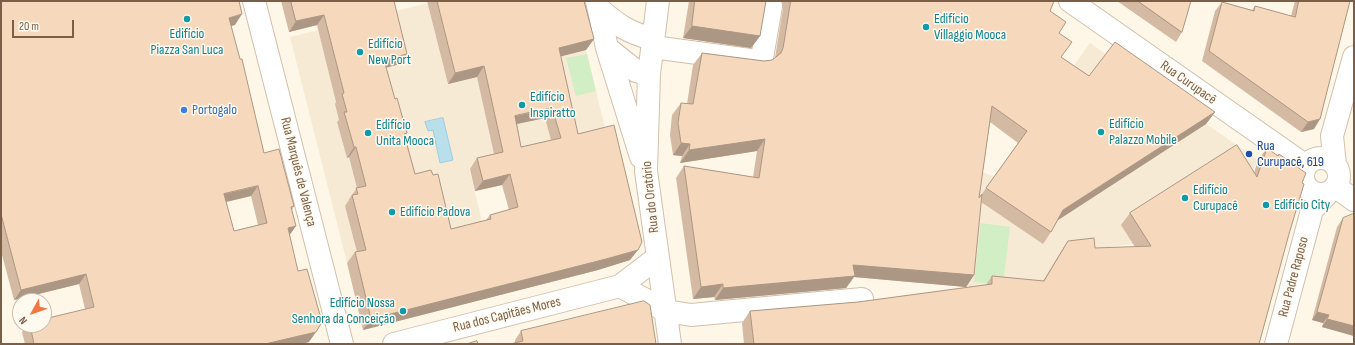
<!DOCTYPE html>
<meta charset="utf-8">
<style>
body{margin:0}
#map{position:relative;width:1355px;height:345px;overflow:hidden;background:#fef7e7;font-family:"Sofia Sans Condensed",sans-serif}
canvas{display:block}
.frame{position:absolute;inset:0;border:2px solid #7b5e48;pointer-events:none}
.north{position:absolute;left:12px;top:293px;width:40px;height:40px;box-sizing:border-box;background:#fffaef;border:1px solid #cabcac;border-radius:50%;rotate:230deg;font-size:11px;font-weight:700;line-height:16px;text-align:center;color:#7b5e48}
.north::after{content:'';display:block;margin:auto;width:14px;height:18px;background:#f27742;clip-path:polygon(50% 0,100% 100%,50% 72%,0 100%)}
.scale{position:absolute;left:12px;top:20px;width:62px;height:18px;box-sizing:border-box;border:2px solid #7b5e48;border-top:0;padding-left:5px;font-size:12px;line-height:14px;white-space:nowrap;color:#7b5e48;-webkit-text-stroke:3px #fffaef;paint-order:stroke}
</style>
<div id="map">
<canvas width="1355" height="345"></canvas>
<div class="frame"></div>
<div class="north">N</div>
<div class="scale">20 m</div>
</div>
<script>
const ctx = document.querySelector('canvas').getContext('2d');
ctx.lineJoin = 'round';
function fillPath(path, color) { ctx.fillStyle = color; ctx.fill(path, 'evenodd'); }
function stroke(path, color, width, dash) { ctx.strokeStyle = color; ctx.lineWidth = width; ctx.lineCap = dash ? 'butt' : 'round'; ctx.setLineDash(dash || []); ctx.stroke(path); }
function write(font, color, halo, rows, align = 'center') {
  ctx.font = font + ' "Sofia Sans Condensed",sans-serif'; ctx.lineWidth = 3; ctx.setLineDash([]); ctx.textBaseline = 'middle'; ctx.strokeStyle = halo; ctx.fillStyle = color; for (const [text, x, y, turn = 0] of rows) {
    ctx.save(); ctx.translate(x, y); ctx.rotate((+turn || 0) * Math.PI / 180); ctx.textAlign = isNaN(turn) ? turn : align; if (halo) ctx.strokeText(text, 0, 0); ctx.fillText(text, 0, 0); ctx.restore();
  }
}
const residential = new Path2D(`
 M428,3L448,84L586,50L607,136L470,169L469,167L484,230L347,263L290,37Z
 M1090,43L1258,160L1226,235L1133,244L1060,253L1036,293L966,287L976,169L994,177Z`);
const green = new Path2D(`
 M587,54L596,91L576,96L566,58Z
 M981,223L1010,227L1003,285L974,282Z`);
const water = new Path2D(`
 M443,118L453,160L440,163L433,130L428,131L425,122Z`);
const minor = new Path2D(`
 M254,1L342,344
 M597,1L607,48L641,157
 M658,1L649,74L646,171L670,344
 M1070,1L1306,166
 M599,9C619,26 627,32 653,39
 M653,47L757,61L762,58L771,6
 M607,48L636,71L649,74
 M1303 176a18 18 0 1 1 36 0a18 18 0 1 1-36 0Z
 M1335,165L1332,136L1354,57
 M1336,187L1354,200
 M620,286L666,311L691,315L862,299
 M394,344L620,286L658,257
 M1276,344L1312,210L1327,194`);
const wall = new Path2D(`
 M1,1L235,25L231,26L264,153L294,206L292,210L289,235L309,342L301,344H25L22,332L27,325H44L85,309L79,284L14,300L1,251ZM251,196L258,225L234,231L226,202Z
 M281,1H394L400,64L386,68L415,174L433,175L451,229L486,220L490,215L509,210L502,185L475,191L470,169L477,158L494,154L477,77L448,84L427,1H584L594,39L586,50L560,56L578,134L630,260L598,270L363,330L347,263L355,252H357L345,206L349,200V199L357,188L349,157L347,158L337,122L339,120L335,104L336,102L317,25L289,32ZM545,118L551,140L521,147L517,124Z
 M689,1H766L760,36L751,48L683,38Z
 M782,1H1054L1050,11L1059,33L1061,57L1089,76L1215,112L1206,124L1058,220L1051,232L1043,244L981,202L974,275L966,287L854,277L846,288L715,300L714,297L693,299L676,178L684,166L753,177L757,151L680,163L682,156L673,155L670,135L672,115L681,103L687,104L693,65L702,53L764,61L772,60L775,58L783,8ZM990,122L1018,143L979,198Z
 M1117,1H1191L1182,32L1176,42Z
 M1295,1H1350L1320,119L1314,129L1301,132L1202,61L1215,11L1222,2L1252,10L1255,6L1291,16Z
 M1267,148L1302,183L1259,344H744L742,323L750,311L858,302L986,285L992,276L1043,281L1060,253L1068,241L1095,248L1135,247L1121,225L1130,213L1254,173L1258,160Z
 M1354,159V166L1353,164Z
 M1343,218L1354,336L1322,327L1323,323L1312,320L1337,227Z
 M521,331L656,344L515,343V340Z`);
const shadedWall = new Path2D(`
 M242,14L235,25L222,28L229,18Z
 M324,15L317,25L289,32L296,21Z
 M692,26L760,36L751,48L683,38Z
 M594,39L586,50L551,59L559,48Z
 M407,54L400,64L376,70L384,60Z
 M484,66L477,77L448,84L455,73Z
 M552,108L545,118L507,126L515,116Z
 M1215,112L1206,124L1055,222L1063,210Z
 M1320,119L1314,129L1301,132L1308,122Z
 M765,139L757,151L680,163L689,150Z
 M681,143L690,144L682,156L673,155Z
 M354,147H356L349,157L347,158Z
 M510,174L502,185L475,191L483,181Z
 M258,186L251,196L217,204L224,194Z
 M296,226L289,236L288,228Z
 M638,250L630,260L598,270L363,330L371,319Z
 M853,265L974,275L966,287L854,277L846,288L715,300L723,288Z
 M86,274L79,284L14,300L21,290Z
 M723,284L714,297L693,299L701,287Z
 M1317,312L1329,315L1323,323L1312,320Z
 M1327,319L1354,326V336L1322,327Z
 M316,332L309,342L301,344H265Z`);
const building = new Path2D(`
 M1,1H239L242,14L229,18L240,59H242L264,153L279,149L294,206L291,207L296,226L288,228L298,271L307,269L322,322L316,332L265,344H34L30,325H44V319L94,307L86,274L21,290L1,214ZM258,186L267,223L234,231L224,194Z
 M291,1H394L407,54L384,60L395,99L397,98L407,133L404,134L415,174L431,170L433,175L438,174L451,229L491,219L490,215L518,207L510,174L483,181L477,158L503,152L484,66L455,73L437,1H584L594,39L559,48L578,134L614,125L642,242L638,250L606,259L371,319L355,252L366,250L352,195L358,194L356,188L366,186L356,147H354L344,112H347L342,94L344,93L324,15L296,21ZM552,108L561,138L521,147L515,116Z
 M695,1H766L760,36L692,26Z
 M791,1H1054L1050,11L1066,22L1059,33L1072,42L1061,57L1089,76L1115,42L1215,112L1063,210L1051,232L986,188L1027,131L992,106L979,198L982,194L974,275L853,265L855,276L723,288V284L701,287L684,166L759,178L765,139L689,150L690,144L681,143L678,123L681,103L693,104L702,53L764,61L772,60L781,53L783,48Z
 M1138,1H1191L1182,32Z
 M1299,1H1350L1320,119L1308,122L1209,51L1222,2L1254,11L1255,6L1295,17Z
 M1237,145L1257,177L1267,148L1278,156L1279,154L1306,173L1302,183L1304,184L1289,234L1259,344H754L750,311L858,302L992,284V276L1044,281L1068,241L1094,238L1095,248L1151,246L1130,213Z
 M1353,214L1354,215V326L1327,319L1329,315L1317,312L1343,218Z
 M644,301L650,305L656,344H510L523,341L521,331Z
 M477,341L478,344H467Z`);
const markers = [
 [187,19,4,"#0f9aa8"],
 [926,27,4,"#0f9aa8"],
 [360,52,4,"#0f9aa8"],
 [522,105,4,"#0f9aa8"],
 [184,110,4,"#3f7fe0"],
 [1101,132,4,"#0f9aa8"],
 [368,133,4,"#0f9aa8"],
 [1249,154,4,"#1a4fb4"],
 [1185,198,4,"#0f9aa8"],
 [1266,205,4,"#0f9aa8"],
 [392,212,4,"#0f9aa8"],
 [403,311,4,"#0f9aa8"]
];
const cultureNames = [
 ["Edifício",934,19],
 ["Villaggio Mooca",934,35],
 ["Edifício",187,34,"center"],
 ["Piazza San Luca",187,50,"center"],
 ["Edifício",368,44],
 ["New Port",368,60],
 ["Edifício",530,97],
 ["Inspiratto",530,113],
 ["Edifício",1109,124],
 ["Palazzo Mobile",1109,140],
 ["Edifício",376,125],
 ["Unita Mooca",376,141],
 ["Edifício",1193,190],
 ["Curupacê",1193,206],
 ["Edifício City",1274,205],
 ["Edifício Padova",400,212],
 ["Edifício Nossa",395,303,"right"],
 ["Senhora da Conceição",395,319,"right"]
];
const streetNames = [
 ["Rua Curupacê",1188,83,35],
 ["Rua Marquês de Valença",298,172,76],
 ["Rua do Oratório",651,197,-96],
 ["Rua Padre Raposo",1294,277,-75],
 ["Rua dos Capitães Mores",507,315,-14]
];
const shopNames = [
 ["Portogalo",192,110]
];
const transitNames = [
 ["Rua",1257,146],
 ["Curupacê, 619",1257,162]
];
fillPath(residential, '#f7ead5');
fillPath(green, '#d1eec4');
fillPath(water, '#b9dfea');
stroke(water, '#9ecedd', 1);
stroke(minor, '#d2bfab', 24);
stroke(minor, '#fff', 22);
fillPath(wall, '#d4baa2');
fillPath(shadedWall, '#ac9784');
fillPath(building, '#f6d8bc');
stroke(building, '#ac9784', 1);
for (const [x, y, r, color] of markers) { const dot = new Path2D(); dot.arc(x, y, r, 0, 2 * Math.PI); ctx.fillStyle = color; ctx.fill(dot); stroke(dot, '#fffaef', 1.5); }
write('14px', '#0d838f', '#fffaef', cultureNames, 'left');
write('14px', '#7b5e48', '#fffaef', streetNames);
write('14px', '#366cbe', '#fffaef', shopNames, 'left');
write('14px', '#164399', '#fffaef', transitNames, 'left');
</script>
